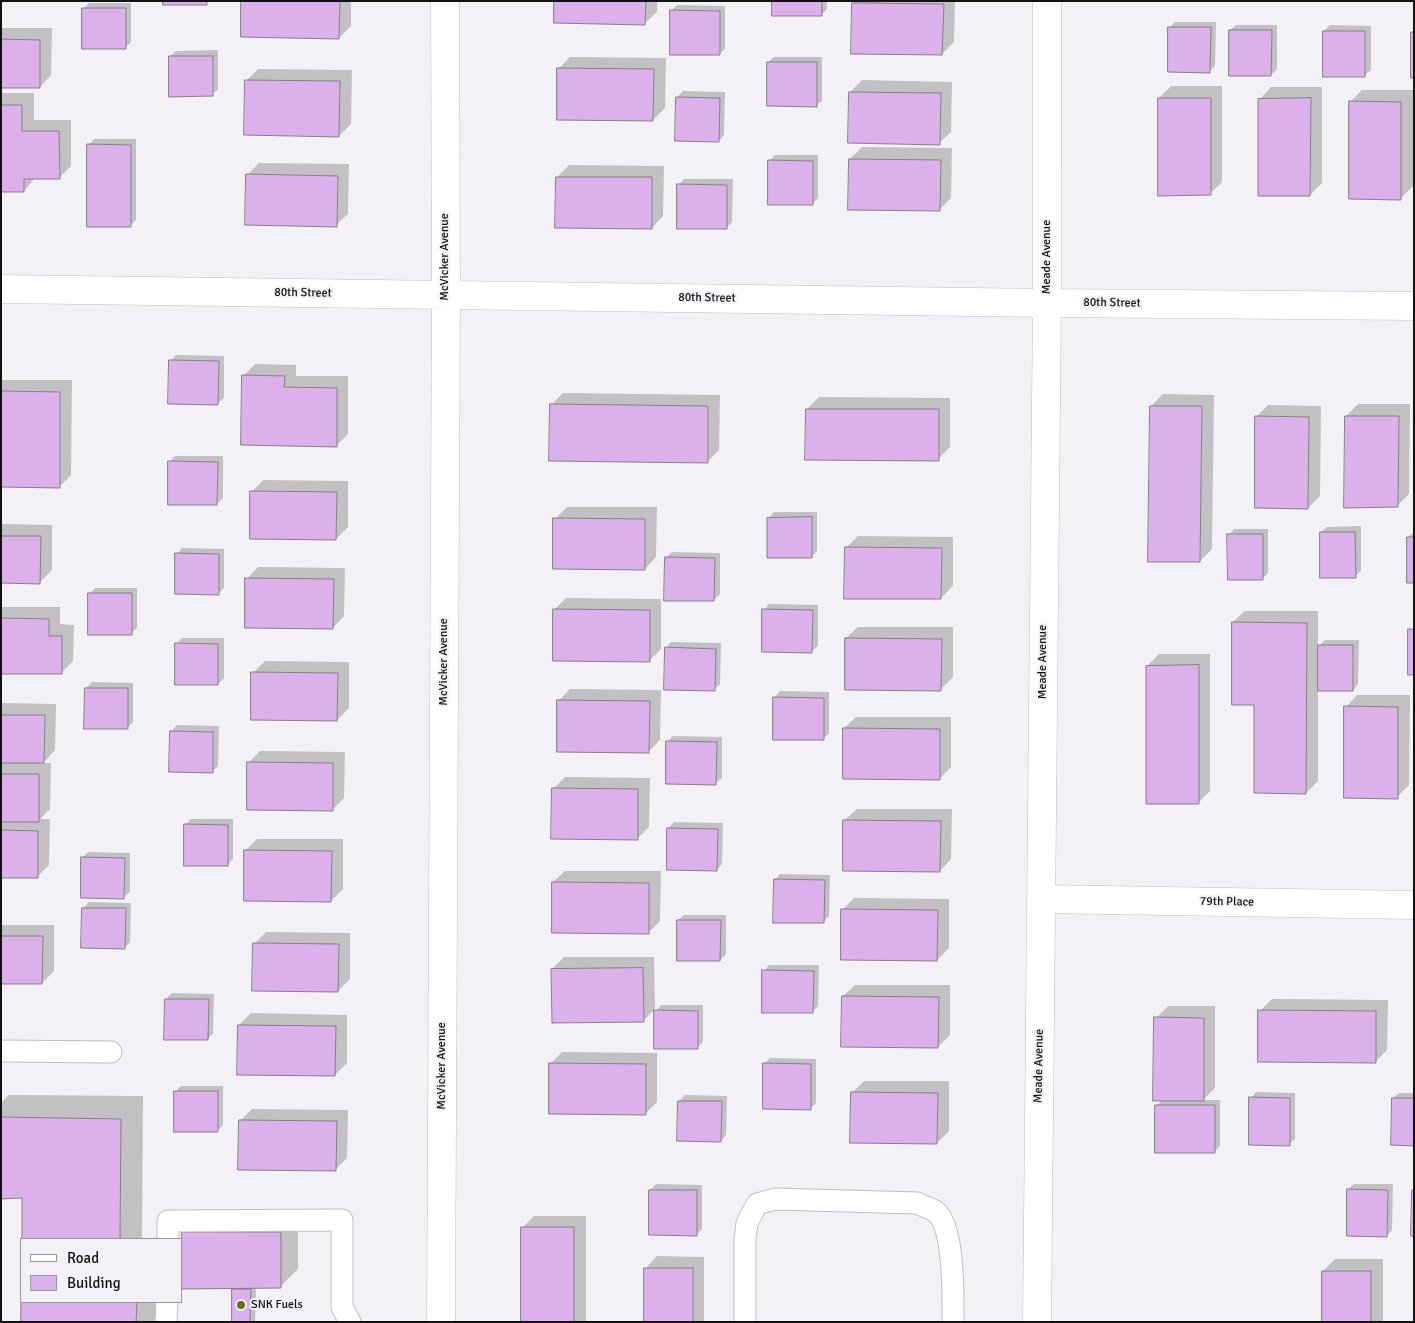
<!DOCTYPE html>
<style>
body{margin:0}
#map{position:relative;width:1415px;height:1323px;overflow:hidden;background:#f4f1f6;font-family:Signika,sans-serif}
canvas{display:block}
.frame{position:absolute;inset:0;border:2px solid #121112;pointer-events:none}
.legend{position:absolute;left:20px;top:1238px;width:162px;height:65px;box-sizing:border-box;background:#f4f1f6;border:1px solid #9a979b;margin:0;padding:6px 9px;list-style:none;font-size:15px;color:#121112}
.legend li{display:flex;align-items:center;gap:10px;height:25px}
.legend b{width:25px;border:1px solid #9a979b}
</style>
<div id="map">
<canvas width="1415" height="1323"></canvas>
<div class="frame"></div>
<ul class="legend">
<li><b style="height:6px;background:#fff"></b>Road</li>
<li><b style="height:14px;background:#dbb0eb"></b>Building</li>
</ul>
</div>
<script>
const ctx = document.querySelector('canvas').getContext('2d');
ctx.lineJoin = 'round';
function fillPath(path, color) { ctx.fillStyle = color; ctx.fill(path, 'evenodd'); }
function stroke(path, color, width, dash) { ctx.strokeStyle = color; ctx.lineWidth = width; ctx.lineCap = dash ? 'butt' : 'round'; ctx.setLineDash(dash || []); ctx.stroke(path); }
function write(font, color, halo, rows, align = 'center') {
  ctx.font = font + ' Signika,sans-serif'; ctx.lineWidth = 4; ctx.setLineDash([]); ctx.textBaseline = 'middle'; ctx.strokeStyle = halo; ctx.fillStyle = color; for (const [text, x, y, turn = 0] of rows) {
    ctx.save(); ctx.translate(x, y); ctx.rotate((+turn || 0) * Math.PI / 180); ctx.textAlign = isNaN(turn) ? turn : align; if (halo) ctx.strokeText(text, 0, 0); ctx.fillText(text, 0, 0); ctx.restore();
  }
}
const shadow = new Path2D(`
 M242,1H351V26L339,38Z
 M555,1H657V12L645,23Z
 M773,1H827V9L821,15Z
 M855,1H955L954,42L942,54L853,3Z
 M89,3H131V42L126,47L83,9Z
 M677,5L725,6V49L719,54L671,11Z
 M1175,22H1216L1215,66L1210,71L1169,28Z
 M1236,25H1277V69L1271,75L1230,30Z
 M1330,25L1371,26V70L1365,75L1324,31Z
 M1,28H52L51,75L40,87H1Z
 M218,50V89L212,95L170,56L176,51Z
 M570,57L666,58L665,108L653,120L558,69Z
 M774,57H822V101L816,106L768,62Z
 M258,69L352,70L351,124L339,136L246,81Z
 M862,80L952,82L951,132L939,143L850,92Z
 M1171,86H1222V182L1210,194L1159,98Z
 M1271,87H1322V183L1310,195L1260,99Z
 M1362,90H1413V186L1401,198L1350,102Z
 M683,91L725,92L724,135L719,141L677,97Z
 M1,93H34V120H71V166L59,178H35L24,191H1Z
 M94,139H136V220L130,226L89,145Z
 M862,147L952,148L951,198L939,210L850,159Z
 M775,155H818V198L812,204L769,161Z
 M259,163L349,164L348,214L336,225L247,175Z
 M569,165L664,166L663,216L652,228L557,177Z
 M684,179H733L732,222L726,228L679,185Z
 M176,355L224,356V398L218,403L170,361Z
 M255,364L296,365V376H348V434L336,446L243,376Z
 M1,380H72L71,475L59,487L1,486Z
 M563,393L720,395L719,450L707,462L551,405Z
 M1163,394L1214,395L1212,549L1200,561L1151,406Z
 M819,397L950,398V447L938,459L807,409Z
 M1358,404H1410L1409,494L1397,506L1346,416Z
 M1268,405L1321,406L1320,496L1308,508L1256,417Z
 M175,456H223V498L217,504L169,462Z
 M263,480L348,481V527L336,539L252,492Z
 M567,507H657L656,557L645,569L555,519Z
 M774,512H817V551L811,557L769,518Z
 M1,524L52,525V570L40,582H1Z
 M1361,526V571L1355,576L1321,532L1327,527Z
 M1234,529H1268V573L1262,579L1229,535Z
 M1414,532V581L1408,537Z
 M858,536L953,537V586L941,598L846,548Z
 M182,548L224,549V588L218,594L177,554Z
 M672,552L720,553V594L714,600L666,558Z
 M258,567L345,568L344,616L333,628L247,579Z
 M95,588H137V628L131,633L89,594Z
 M566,598L661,599V649L649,661L554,610Z
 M769,604L818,605V646L812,651L764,610Z
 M1,607H60V624L74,625L73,661L61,673H1Z
 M1245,611H1318V647L1325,640H1359L1358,684L1353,690H1318V781L1306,793L1255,704L1233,622Z
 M858,627H953V677L941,689L846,638Z
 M182,638H224V678L218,684L176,644Z
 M671,642L721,643L720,684L714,690L666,648Z
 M1159,654H1210V791L1198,803L1147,666Z
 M265,661L349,662V708L337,720L253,673Z
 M92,682L133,683V722L127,728L86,688Z
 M570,689L661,690L660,740L649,751L558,701Z
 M780,691L829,692V733L823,739L775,697Z
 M1357,695H1410L1409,785L1397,797L1346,707Z
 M1,703L56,704L55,750L43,763H51L50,809L40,819H50L49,865L37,877H1Z
 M856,717H951V767L939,779L844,728Z
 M177,725L219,726L218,766L212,772L171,731Z
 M673,736L722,737V778L716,783L667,742Z
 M260,751L345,752L344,798L332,810L248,763Z
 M565,777L650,778L649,827L637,839L553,789Z
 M857,809H952L951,859L940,871L845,820Z
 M191,819H233V859L227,865L185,825Z
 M674,822L723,823L722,864L717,870L668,828Z
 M257,839H343V889L331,901L245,851Z
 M88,852L130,853V892L124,897L82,858Z
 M565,871H661L660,921L648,933L553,882Z
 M780,874L830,875L829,916L823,922L775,880Z
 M854,898L949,899V948L937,960L842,910Z
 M89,902L131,903L130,942L125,948L83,908Z
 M684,915H726V954L720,960L678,920Z
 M1,925H54V971L42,983H1Z
 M266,932L350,933V979L338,991L254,944Z
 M564,957H654L655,1009L643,1021L552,969Z
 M769,965H819L818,1006L812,1012L764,971Z
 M855,985H950V1035L938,1047L843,996Z
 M172,993L214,994L213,1033L208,1039L166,999Z
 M1272,999L1388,1000L1387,1050L1375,1062L1260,1011Z
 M661,1005H703V1042L697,1048L656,1011Z
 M1168,1006H1215V1088L1203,1100H1220V1146L1214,1152L1156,1106L1163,1100L1156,1018Z
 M251,1013L347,1015V1063L335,1075L239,1025Z
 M562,1052L657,1053V1102L645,1114L550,1064Z
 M770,1058L816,1059V1103L810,1109L764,1064Z
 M864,1081H949V1131L937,1143L852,1093Z
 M181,1086H223V1125L217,1131L176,1091Z
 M1256,1092L1295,1093V1139L1289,1144L1251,1098Z
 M1399,1093H1414V1144L1393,1098Z
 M9,1095L143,1096L142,1239H23V1197H1V1103Z
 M685,1095L727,1096L726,1135L721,1141L679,1101Z
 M252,1109L348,1110L347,1158L335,1170L240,1121Z
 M656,1184L702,1185V1229L696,1235L650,1190Z
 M1354,1184H1393L1392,1230L1387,1236L1348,1189Z
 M200,1215H298V1269L280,1287H256L255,1322H233V1289L235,1287L183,1233Z
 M534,1216H586V1322H522V1228Z
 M657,1256L704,1257V1322H646V1268Z
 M1335,1259H1383V1322H1323V1271Z
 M22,1302H158V1322H22Z`);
const building = new Path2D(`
 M163,1H207V5H163Z
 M241,1H340L339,39L241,37Z
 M554,1H646L645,25L554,23Z
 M772,1H822V16H772Z
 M852,3L944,4L942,55L851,54Z
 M82,8H126V49H82Z
 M670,10L720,11V55H670Z
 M1168,27H1211L1210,73L1168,72Z
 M1229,30H1272L1271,76H1229Z
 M1323,31H1365V77H1323Z
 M1411,32H1414V78H1411Z
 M1,39L40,40V88H1Z
 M169,56H213V96L169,97Z
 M767,62H817V107L767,106Z
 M557,68L654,69L653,121L557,120Z
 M245,80L340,81L339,137L244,135Z
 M849,92L941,93L940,145L848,143Z
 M676,97L720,98L719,142L675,141Z
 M1158,98H1211V195L1158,196Z
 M1311,98L1310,196H1258V99Z
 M1349,101L1401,102V200L1349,199Z
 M1,105H22V131H59L60,179H24V192H1Z
 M87,144L131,145V227H87Z
 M849,159L941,160L940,211L848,210Z
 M768,160L813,161V205H768Z
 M246,174L338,176L337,227L245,225Z
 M556,177H652V229L555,228Z
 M677,184L727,185V229H677Z
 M169,360L219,361L218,405L168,404Z
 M242,375L285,376L284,387L337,388V447L241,445Z
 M1,391L60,392V488L1,487Z
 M550,404L708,406V463L549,461Z
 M1150,406H1202L1200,562H1148Z
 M806,409H939V461L805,460Z
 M1255,416L1309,417L1308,509L1255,508Z
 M1345,416H1399L1398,507L1344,508Z
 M168,461L218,462L217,505H168Z
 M250,491L337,492L336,540L250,539Z
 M812,517V558H767V518Z
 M553,518L645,519V570L553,569Z
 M1320,532H1355L1356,578H1320Z
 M1227,534H1263V580H1228Z
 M1,536H41L40,584L1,583Z
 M1407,537H1414V583H1407Z
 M845,547L942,548L941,599H844Z
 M175,553L219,554V595L175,594Z
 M665,557L715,558L714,601H664Z
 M245,578L334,579L333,629L245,628Z
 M88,593H132V635H88Z
 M553,609L650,610V662L553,661Z
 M762,609L813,610L812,653L762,652Z
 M1,618L49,619V636H62V674H1Z
 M1232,622L1307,623L1306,794L1254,793V705H1232Z
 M1408,629H1414V675H1408Z
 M845,638L942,639L941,691L845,690Z
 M175,643L218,644V685H175Z
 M1318,645H1353V691H1318Z
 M665,647L716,649L715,691L664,690Z
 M1199,665V804H1146V666Z
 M251,672L338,673L337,721L251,720Z
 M85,688H128V729H84Z
 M773,697L824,698V740H773Z
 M557,700L650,701L649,753L557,752Z
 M1344,706L1398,707V799L1344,798Z
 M1,715H45L44,763H1Z
 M843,728L940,729V780L843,779Z
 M170,731L213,732V773L169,772Z
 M666,741L717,742L716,785L666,784Z
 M247,762L333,763V811L247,810Z
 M1,774H39V822H1Z
 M552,788L638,789V840L551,839Z
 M843,820L941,821L940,872L843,871Z
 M184,824L228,825V866H184Z
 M667,828L718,829L717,871L667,870Z
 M1,830L38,831V878H1Z
 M244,850L332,851L331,902L244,901Z
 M81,857L125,858L124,899L81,898Z
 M774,879L825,880L824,923H773Z
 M552,882L649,883V934L552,933Z
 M82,908H126L125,949L81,948Z
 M841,909L938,910L937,961L841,960Z
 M677,920H721L720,961H677Z
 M1,936H43L42,984H1Z
 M253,943L339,944L338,992L252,991Z
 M643,968L644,1022L552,1023L551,969Z
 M762,970L814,971L813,1013H762Z
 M842,996L939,997L938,1048L841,1047Z
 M165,999H209L208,1040H164Z
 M654,1010L698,1011V1049H654Z
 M1258,1010L1376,1011V1063L1258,1062Z
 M1154,1017L1204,1018V1101H1153Z
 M238,1025L336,1026L335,1076L237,1075Z
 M549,1063L646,1064V1115L549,1114Z
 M763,1063L811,1064V1110L763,1109Z
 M174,1091H218V1132H174Z
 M851,1092L938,1093L937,1144L850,1143Z
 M1249,1097L1290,1098V1146L1249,1145Z
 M1392,1098H1414V1146L1391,1145Z
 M678,1101H722L721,1142L677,1141Z
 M1155,1105H1215V1153H1155Z
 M1,1117L121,1119L120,1239H22V1198L1,1199Z
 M239,1120L337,1121L336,1171L238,1170Z
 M1347,1189L1388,1190L1387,1237L1347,1236Z
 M649,1190H697V1236L649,1235Z
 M1412,1190H1414V1237L1411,1236Z
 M521,1227H574V1322H521Z
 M182,1232H281V1288L182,1289Z
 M644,1268H693V1322H644Z
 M1322,1271H1371V1322H1322Z
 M232,1289H251L250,1322H232Z
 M21,1294V1302H137L136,1322H21Z`);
const service = new Path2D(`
 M1,1051L111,1052
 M168,1239V1221L342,1220V1307L350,1322
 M166,1322L167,1302
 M745,1322V1239L747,1223L757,1204L775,1199L917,1203C922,1206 930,1208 935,1211C955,1226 953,1298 953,1322`);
const minor = new Path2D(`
 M1,289L1047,303L1414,306
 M1041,899L1414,905
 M441,1322L446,296L445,1
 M1037,1322L1047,303V1`);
const markers = [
 [241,1305,5,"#61711d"]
];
const streetNames = [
 ["McVicker Avenue",445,257,-90],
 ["Meade Avenue",1047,257,-90],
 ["80th Street",303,293,1],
 ["80th Street",707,298,1],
 ["80th Street",1112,303,1],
 ["McVicker Avenue",444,662,-90],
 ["Meade Avenue",1043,662,-90],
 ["79th Place",1227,902,1],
 ["McVicker Avenue",442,1066,-90],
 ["Meade Avenue",1039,1066,-89]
];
const poiNames = [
 ["SNK Fuels",251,1305]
];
fillPath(shadow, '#0003');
fillPath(building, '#dbb0eb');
stroke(building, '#838084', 1);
stroke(service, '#c1bdc2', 23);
stroke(minor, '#c1bdc2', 29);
stroke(service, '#fff', 21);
stroke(minor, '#fff', 28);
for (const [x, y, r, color] of markers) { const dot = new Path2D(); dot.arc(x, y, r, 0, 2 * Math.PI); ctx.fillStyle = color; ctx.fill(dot); stroke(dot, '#f4f1f6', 2); }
write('12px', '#121112', '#f4f1f6', streetNames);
write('12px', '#121112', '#f4f1f6', poiNames, 'left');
</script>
